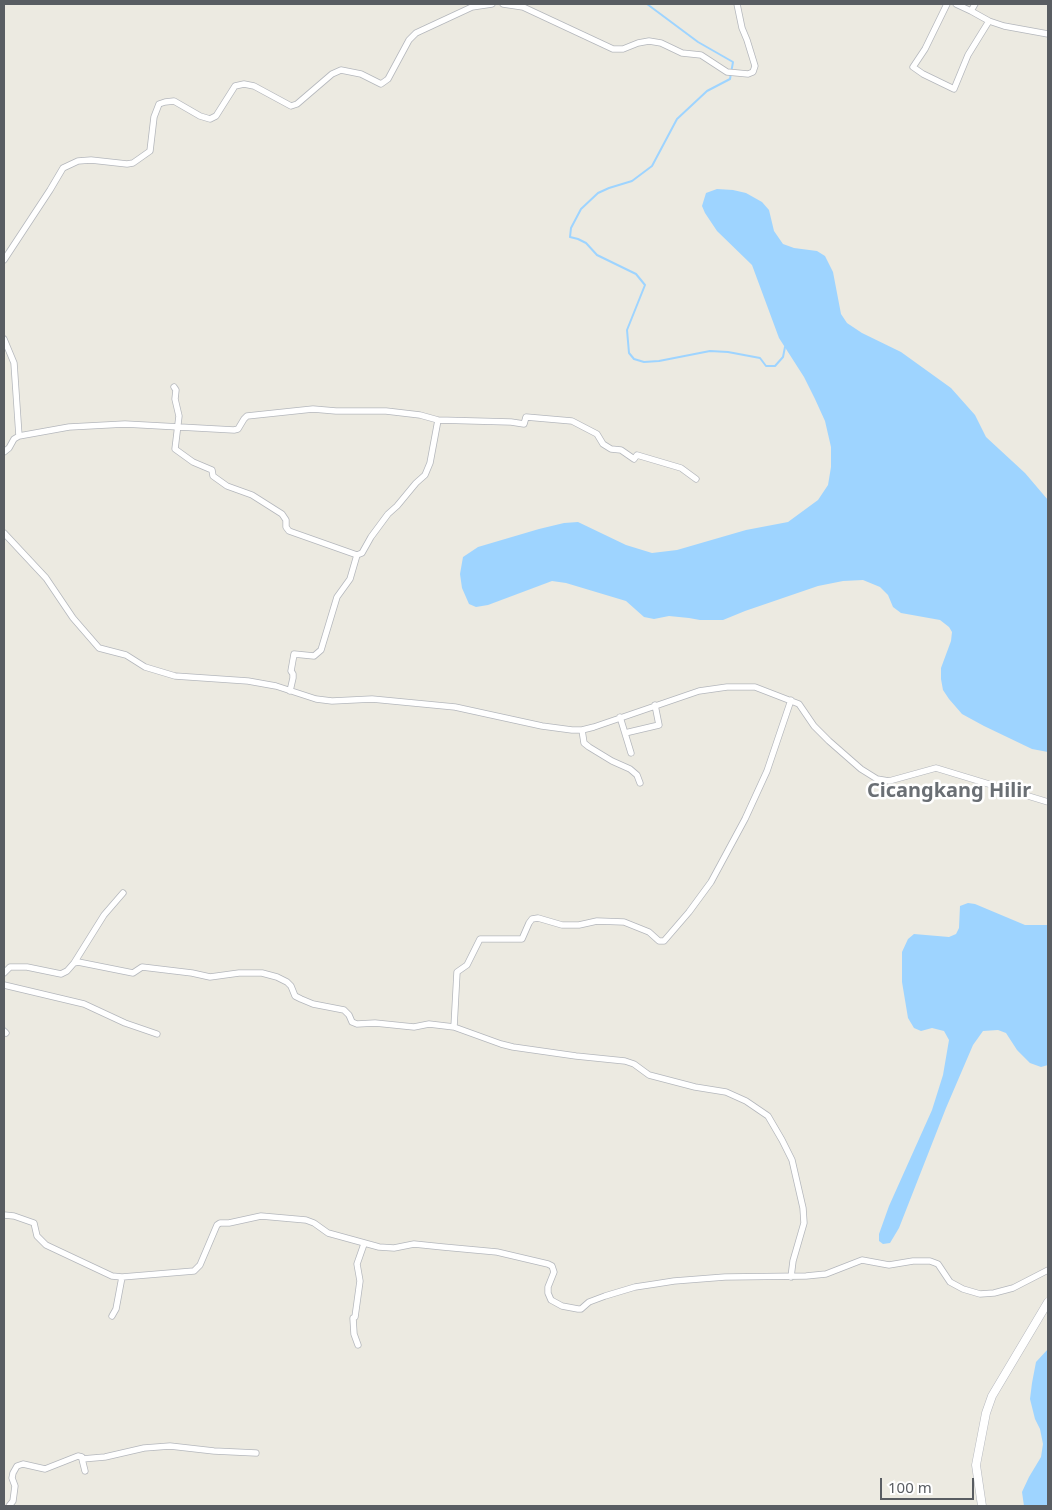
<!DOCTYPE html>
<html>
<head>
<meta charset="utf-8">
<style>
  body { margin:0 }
  #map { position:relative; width:1052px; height:1510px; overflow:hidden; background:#eceae1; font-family:"Noto Sans",sans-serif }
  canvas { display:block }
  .frame { position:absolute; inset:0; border:5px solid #595d62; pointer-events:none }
  .scale { position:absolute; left:880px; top:1478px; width:94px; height:22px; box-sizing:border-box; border:2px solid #595d62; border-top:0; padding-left:6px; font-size:15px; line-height:18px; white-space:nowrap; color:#595d62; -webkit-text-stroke:4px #fff; paint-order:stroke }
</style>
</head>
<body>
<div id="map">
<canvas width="1052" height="1510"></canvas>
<div class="frame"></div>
<div class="scale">100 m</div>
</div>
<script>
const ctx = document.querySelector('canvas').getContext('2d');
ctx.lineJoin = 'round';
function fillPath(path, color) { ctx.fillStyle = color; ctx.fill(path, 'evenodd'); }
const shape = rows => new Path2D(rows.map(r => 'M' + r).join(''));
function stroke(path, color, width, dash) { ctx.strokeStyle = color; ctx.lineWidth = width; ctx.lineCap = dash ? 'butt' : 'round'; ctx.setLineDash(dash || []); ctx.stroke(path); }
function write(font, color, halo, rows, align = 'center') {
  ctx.font = font + ' "Noto Sans",sans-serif'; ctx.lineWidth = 5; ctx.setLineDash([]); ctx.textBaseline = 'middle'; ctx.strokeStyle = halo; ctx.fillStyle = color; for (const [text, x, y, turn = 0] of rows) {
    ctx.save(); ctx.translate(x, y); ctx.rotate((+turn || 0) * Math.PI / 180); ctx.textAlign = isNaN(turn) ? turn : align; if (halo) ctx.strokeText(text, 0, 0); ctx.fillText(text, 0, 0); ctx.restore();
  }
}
const water = shape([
  [717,189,733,190,746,193,762,202,769,210,774,231,783,244,794,248,817,251,825,256,833,272,841,314,847,323,862,333,901,352,951,388,975,415,986,437,1025,473,1048,500,1048,752,1032,749,984,726,962,714,949,699,943,690,941,679,941,668,951,641,952,632,949,627,940,620,901,613,893,607,888,595,880,587,863,580,843,581,818,586,745,611,723,620,700,620,689,618,669,616,654,619,644,617,626,601,566,583,552,581,488,605,476,607,469,604,462,588,460,574,463,557,478,547,539,529,564,523,578,522,626,545,652,553,677,550,746,530,788,522,818,500,828,485,831,467,831,447,825,421,815,399,804,377,779,338,752,265,717,231,705,213,702,206,706,193],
  [968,903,975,904,1025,925,1048,925,1048,1065,1041,1067,1030,1063,1017,1050,1006,1033,998,1030,983,1031,973,1045,946,1108,899,1228,890,1243,883,1244,879,1241,879,1234,889,1206,932,1110,943,1075,949,1040,944,1031,932,1028,921,1031,914,1028,908,1018,902,982,902,952,908,939,914,934,949,937,956,934,959,928,960,906],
  [1048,1349,1048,1506,1024,1506,1022,1492,1029,1477,1041,1457,1043,1444,1040,1429,1035,1419,1030,1399,1032,1383,1036,1362]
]);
const stream = shape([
  [647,4,698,42,733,62,730,79,707,91,677,119,652,166,632,181,609,188,598,193,581,209,571,228,570,237,578,239,586,243,597,255,636,274,645,285,627,330,629,353,634,359,644,362,659,361,710,351,728,352,760,358,766,366,775,366,783,357,785,347]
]);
const minor = shape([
  [503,4,523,7,613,49,623,49,638,43,649,41,661,43,682,53,701,55,727,72,748,74,753,72,755,66,747,40,742,28,737,4],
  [947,4,925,49,913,67,923,74,954,89,968,55,989,21],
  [956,4,971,11],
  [975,4,971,11,989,21,1004,26,1048,34],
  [4,260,50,190,63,168,78,161,91,160,127,164,133,163,150,151,154,117,159,104,165,102,174,101,200,116,210,119,216,116,235,86,244,84,254,86,291,106,297,104,332,74,341,70,361,74,381,84,388,79,409,40,416,33,472,7,492,4],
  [4,339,14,363,19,436,14,439,9,448,4,452],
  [174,387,176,390,175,399,179,416,175,449,193,462,212,470,213,476,227,486,252,495,282,514,286,520,286,527,289,531,357,555,362,553,371,537,388,514,397,506,416,483,425,475,430,463,438,420],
  [19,436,69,427,125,424,234,430,238,429,244,419,247,416,313,409,336,411,386,411,420,415,438,420,511,422,524,424,526,417,572,421,597,434,603,444,611,449,621,450,634,459,637,455,681,468,696,479],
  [4,533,46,578,73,618,99,648,126,655,145,667,175,676,248,681,276,686,316,699,332,701,372,699,455,707,542,726,572,730,582,730,594,727,699,691,727,687,755,687,799,704,814,726,829,741,861,769,877,779,889,781,936,768,1048,802],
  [290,691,293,678,293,674,291,671,294,654,314,656,321,650,337,597,350,579,357,555],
  [620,717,631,753],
  [582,730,584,743,589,747,612,761,630,769,637,775,640,783],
  [625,733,659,725,655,705],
  [74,963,104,915,123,893],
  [4,973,10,967,27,967,61,974,67,971,74,963,78,962,133,973,142,967,192,973,210,977,239,973,262,973,277,977,287,982,291,986,295,996,301,999,313,1004,344,1010,349,1015,352,1022,357,1024,375,1023,414,1027,429,1024,454,1027,501,1044,513,1047,576,1056,625,1061,634,1064,649,1075,695,1087,726,1092,746,1101,768,1116,782,1140,792,1160,803,1208,804,1223,793,1261,791,1277],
  [4,985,84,1004,125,1023,157,1034],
  [454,1027,457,972,467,965,480,939,522,939,529,923,532,919,538,918,562,925,579,925,597,921,624,922,649,932,659,941,664,941,689,912,711,882,745,819,767,771,791,700],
  [4,1031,6,1033],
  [4,1215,14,1216,34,1223,37,1236,46,1245,112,1276,122,1277,194,1271,200,1265,217,1225,220,1223,229,1223,261,1216,306,1220,314,1223,328,1233,379,1247,394,1248,414,1244,443,1247,497,1252,548,1264,552,1266,554,1272,548,1287,548,1293,551,1300,562,1306,578,1309,581,1309,589,1302,605,1296,635,1287,655,1284,674,1281,725,1277,806,1276,826,1274,862,1260,889,1265,913,1261,930,1261,938,1264,950,1282,963,1289,980,1294,994,1293,1013,1288,1048,1270],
  [112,1316,116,1309,122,1277],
  [358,1345,354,1334,353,1318,355,1317,360,1281,357,1264,364,1244],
  [82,1459,85,1471],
  [9,1506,13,1501,15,1486,12,1478,13,1473,17,1466,23,1464,45,1469,78,1456,82,1457,82,1459,105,1457,144,1448,170,1446,214,1451,256,1453]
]);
const secondary = shape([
  [982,1506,976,1465,986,1413,992,1396,1048,1302]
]);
const quarterNames = [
  ["Cicangkang Hilir",949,791]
];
fillPath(water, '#9ed4ff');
stroke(stream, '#9ed4ff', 2);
stroke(minor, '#b4b7bc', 7);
stroke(secondary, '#b5b8be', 9);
stroke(minor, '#fff', 5.5);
stroke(secondary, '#fff', 8);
write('bold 20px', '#6a6f74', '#fff', quarterNames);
</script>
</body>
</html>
